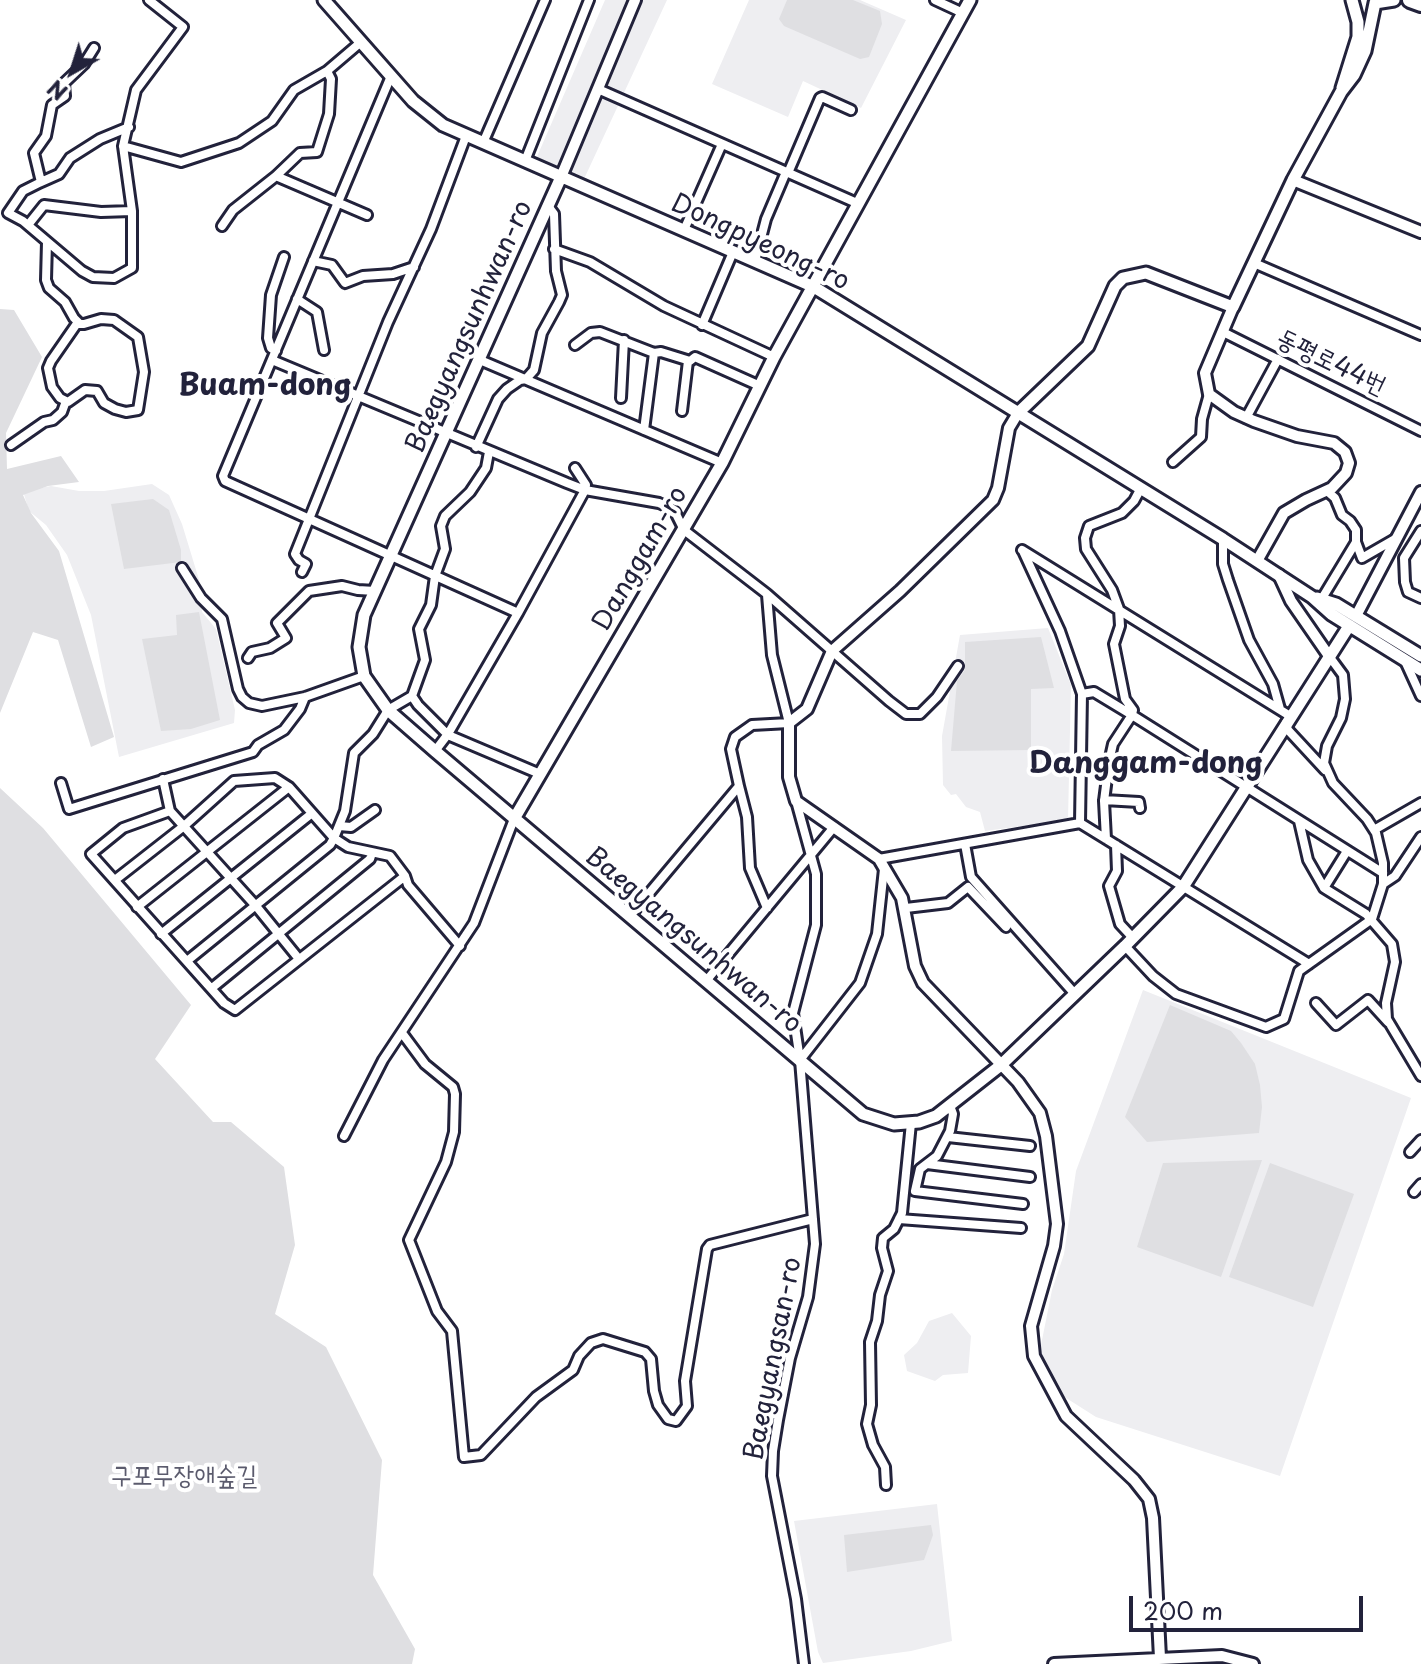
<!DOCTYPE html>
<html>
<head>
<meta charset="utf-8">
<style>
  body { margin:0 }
  #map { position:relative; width:1421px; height:1664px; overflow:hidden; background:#fff; font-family:"Playpen Sans",sans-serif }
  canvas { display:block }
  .north { position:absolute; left:32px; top:32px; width:80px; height:80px; -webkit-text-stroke:6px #fff; paint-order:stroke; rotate:219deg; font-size:22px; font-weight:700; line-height:32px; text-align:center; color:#22223b }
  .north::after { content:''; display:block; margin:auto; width:28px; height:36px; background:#22223b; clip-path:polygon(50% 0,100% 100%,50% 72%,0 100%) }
  .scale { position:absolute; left:1129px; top:1596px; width:234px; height:36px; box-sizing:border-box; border:4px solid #22223b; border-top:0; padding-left:10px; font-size:24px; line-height:28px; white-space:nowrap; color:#22223b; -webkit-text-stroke:6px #fff; paint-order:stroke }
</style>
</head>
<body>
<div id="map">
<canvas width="1421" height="1664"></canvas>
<div class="north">N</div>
<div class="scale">200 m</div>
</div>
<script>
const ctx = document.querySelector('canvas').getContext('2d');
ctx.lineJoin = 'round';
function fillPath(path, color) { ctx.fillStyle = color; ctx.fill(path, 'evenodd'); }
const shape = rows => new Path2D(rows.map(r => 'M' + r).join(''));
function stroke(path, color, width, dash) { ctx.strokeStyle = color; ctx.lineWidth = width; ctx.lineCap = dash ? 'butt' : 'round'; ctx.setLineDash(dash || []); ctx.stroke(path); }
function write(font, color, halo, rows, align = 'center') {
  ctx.font = font + ' "Playpen Sans","Poor Story",sans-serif'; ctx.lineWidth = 8; ctx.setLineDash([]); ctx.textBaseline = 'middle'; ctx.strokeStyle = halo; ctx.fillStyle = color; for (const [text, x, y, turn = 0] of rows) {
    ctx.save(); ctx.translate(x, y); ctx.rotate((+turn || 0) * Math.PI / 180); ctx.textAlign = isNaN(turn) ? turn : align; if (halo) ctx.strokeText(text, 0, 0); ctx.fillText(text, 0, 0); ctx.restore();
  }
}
const built = shape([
  [605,0,667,0,584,179,536,159],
  [749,0,860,0,906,20,861,108,803,81,788,117,712,84],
  [152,484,169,495,182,524,200,583,202,612,216,629,235,710,234,723,119,757,91,615,67,555,46,525,29,511,23,491,51,486,79,491,104,491],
  [1048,628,1071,685,1068,820,985,831,980,812,966,807,956,794,951,795,943,785,942,736,960,635],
  [1143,990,1411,1098,1280,1476,1096,1417,1063,1396,1040,1350,1052,1290,1064,1254,1076,1171],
  [952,1313,971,1336,968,1373,943,1375,935,1381,907,1371,904,1355,917,1343,929,1321],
  [937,1504,952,1641,911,1651,823,1663,818,1652,794,1521]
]);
const green = shape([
  [787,0,853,0,880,11,882,24,869,57,860,59,784,26,779,19],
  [0,309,14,310,42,357,6,433,7,469,61,456,79,482,48,486,23,495,31,513,59,551,114,737,91,747,58,640,33,632,0,713],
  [153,499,169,510,181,550,181,562,124,569,111,504],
  [199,612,220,720,191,729,161,731,142,639,177,635,176,615],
  [1041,637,1054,688,1031,689,1031,750,951,751,957,681,965,670,965,642],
  [0,788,43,828,191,1005,155,1059,213,1122,231,1122,284,1167,295,1245,275,1314,326,1347,382,1460,373,1575,415,1649,412,1664,0,1664],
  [1170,1005,1231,1031,1241,1043,1255,1064,1260,1085,1262,1107,1259,1133,1147,1142,1125,1117],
  [1262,1160,1221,1277,1137,1247,1163,1163],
  [1270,1163,1354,1194,1313,1307,1229,1277],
  [931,1525,933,1535,924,1560,847,1572,844,1535]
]);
const minor = shape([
  [935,0,963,13],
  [94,48,84,64,64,83,65,96,52,105,46,136,34,153,41,182,23,191,8,213,23,221,82,271,93,277,114,278,132,268,132,211,123,146,136,90,183,27,149,0],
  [391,76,223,476,225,481,518,613],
  [598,89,859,204],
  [483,143,545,0],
  [123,146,181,162,239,143,272,121,294,90,327,71,361,42],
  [525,161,589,0],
  [788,173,820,98,822,97,851,110],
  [276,176,367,215],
  [41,182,59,174,70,158,100,139,129,127],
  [28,225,44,205,101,212,132,211],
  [222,226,233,210,276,176,300,153,317,152,329,114,331,79,327,71],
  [684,230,722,144],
  [47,242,46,280,49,288,65,302,74,318,80,324,84,324,101,319,114,320,138,337,144,372,138,410,126,412,115,409,104,403,97,391,85,390,68,402,60,398,52,387,48,368,51,361,78,322],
  [554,249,590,262,664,306,774,357],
  [313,261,332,265,345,283,363,276,393,274,414,267],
  [755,261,766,219,786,172],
  [1254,263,1421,335],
  [297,299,317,312,324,350],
  [702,325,733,252],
  [1223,332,1421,431],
  [575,345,591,333,600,332,654,353,644,430],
  [276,351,271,348,268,338,271,295,284,257],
  [654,353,661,352,690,361,695,357,760,386],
  [272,360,567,483,585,490,659,503,670,508,675,512,684,530,767,594,889,701,906,714,920,714,937,697,958,666],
  [480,360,722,463],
  [621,398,624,340],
  [682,411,688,361],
  [1246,418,1278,359],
  [11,445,44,422,53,420,62,412,66,401],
  [476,447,498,399,507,389,520,380,526,379,534,370,542,333,559,302,562,295,556,271,554,214,548,206],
  [1173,462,1201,437,1202,419,1209,394],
  [1327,491,1335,498,1342,515,1350,521,1356,530,1356,542,1362,558,1395,539],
  [1421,531,1404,558,1405,582,1408,592,1421,598],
  [1223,539,1223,564,1228,580,1249,640,1273,684,1280,709],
  [1022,550,1290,716],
  [1023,551,1060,631,1082,694,1080,823],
  [182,568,201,598,222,619,238,689,242,697,249,703,262,706,305,697,364,676],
  [302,572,306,564,299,560,295,554,388,322,431,229,466,136],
  [1321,600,1356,542],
  [248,658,252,652,270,648,286,638,277,623,309,591,342,586,358,590,375,591],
  [1405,661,1421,696],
  [1082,694,1094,692,1132,715,1383,873],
  [412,696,418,705,448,735,540,774],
  [1286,723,1288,730,1325,770],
  [435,751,448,734,518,613,585,490,586,485,575,468],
  [163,779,170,811,123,828,91,854,224,1003,235,1010,405,876],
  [61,783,69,809,253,752,258,745,284,730,300,709,305,697],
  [739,786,747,817,750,868,767,908],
  [1104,800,1139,802,1140,808],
  [796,801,816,874,816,925,793,1013,800,1060,815,1244,808,1297,790,1358,778,1420,773,1451,772,1476,796,1599,804,1664],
  [170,811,256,906,299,959],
  [1299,821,1308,860,1324,888,1366,914,1392,944,1395,962,1386,1003,1387,1019,1421,1076],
  [339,826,351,827,375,810],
  [1374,830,1421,803],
  [1106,839,1104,801,1109,762,1113,744,1132,715,1133,710,1125,699,1114,644,1120,626,1119,609,1112,590,1086,549,1085,538,1089,526,1122,513,1134,501,1141,488],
  [965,844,971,877,1074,993],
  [1116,845,1117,871,1109,886,1120,924,1133,938],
  [879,859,1080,823,1309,964],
  [115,880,184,826,234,781,275,778,289,787,334,838,348,847,390,856,405,876,408,885,460,946],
  [1383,884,1395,876,1421,837],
  [1324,888,1347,851],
  [137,907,289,787],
  [906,908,948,903,968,887,1006,927],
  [630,916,739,786,731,749,735,737,752,725,789,723,772,655,767,595],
  [161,934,311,814],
  [1125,946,1153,976,1176,994,1266,1027,1284,1019,1299,971,1372,919,1383,884,1383,863,1376,833,1367,819,1333,783,1324,763,1327,746,1341,718,1345,699,1343,675,1329,656],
  [187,961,330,845,334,838,345,811,354,753,373,734,388,710,412,696,425,660,419,629,431,605,435,576,445,549,441,526,445,516,470,492,486,468,489,452],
  [706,981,834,827],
  [212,988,370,859,372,853],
  [1316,1003,1336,1025,1368,1000,1388,1022],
  [402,1033,425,1064,453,1087,455,1094,454,1132,446,1162,409,1240,437,1311,452,1331,464,1457,481,1455,536,1397,573,1370,579,1356,591,1343,603,1339,645,1352,651,1359,654,1391,658,1405,668,1419,676,1421,687,1406,685,1381,707,1249,710,1245,813,1219],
  [800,1060,860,983,877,934,884,869],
  [950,1106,953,1114,950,1131,937,1156,920,1169,915,1191,1023,1204],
  [344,1136,383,1060,474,923,514,819],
  [948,1137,1030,1146],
  [1410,1152,1421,1140],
  [927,1164,1030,1177],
  [1414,1192,1421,1184],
  [899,1219,1021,1228],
  [886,1485,885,1467,873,1445,867,1424,871,1405,870,1342,877,1321,880,1295,888,1271,882,1248,883,1238,894,1229,902,1213,911,1123]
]);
const tertiary = shape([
  [561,177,635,0],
  [1293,180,1421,232],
  [1233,307,1205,373,1209,394,1234,412,1254,421,1297,436,1334,443,1345,452,1349,463,1346,473,1332,488,1306,500,1284,513,1257,561],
  [1018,413,1009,428,998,488,993,500,900,591,832,651,807,709,789,723,789,777,796,801,879,859,902,898,915,966,923,983,1018,1082,1040,1113,1046,1136,1057,1224,1054,1246,1031,1326,1034,1356,1066,1416,1134,1480,1149,1499,1153,1518,1160,1658],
  [1279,575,1291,601,1329,656],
  [1356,616,1421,492],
  [1054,1664,1222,1656,1253,1664]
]);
const secondary = shape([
  [324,0,413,101,443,125,814,287,1223,539,1312,597,1331,614,1421,670],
  [1342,88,1358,37,1358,22,1352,0],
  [561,177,364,615,359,647,364,676,388,710,435,751,863,1114,894,1124,919,1122,936,1116,1001,1065,1125,946,1183,887,1349,626],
  [1018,413,1088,346,1115,286,1123,278,1146,273,1233,307,1293,180,1341,92,1354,75,1365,51,1375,3,1394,0],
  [1317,598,1336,604,1421,656],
  [514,819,722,463,774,357,970,0]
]);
const trunk = shape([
  [1410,0,1421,4]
]);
const streetNames = [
  ["Dongpyeong-ro",760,243,25],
  ["Baegyangsunhwan-ro",470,327,-66],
  ["동평로44번",1331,363,26],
  ["Danggam-ro",641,559,-60],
  ["Baegyangsunhwan-ro",693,941,40],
  ["Baegyangsan-ro",774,1359,-79]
];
const parkNames = [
  ["구포무장애숲길",184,1477]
];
const quarterNames = [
  ["Buam-dong",265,387],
  ["Danggam-dong",1146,765]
];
fillPath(built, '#eeeef1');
fillPath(green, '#dfdfe2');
stroke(minor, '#22223b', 14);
stroke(tertiary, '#22223b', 16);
stroke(secondary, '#22223b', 17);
stroke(trunk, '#22223b', 20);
stroke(minor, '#fff', 8);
stroke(tertiary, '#fff', 10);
stroke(secondary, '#fff', 11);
stroke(trunk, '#fff', 14);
write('26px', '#22223b', '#fff', streetNames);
write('26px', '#5b5b6d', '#fff', parkNames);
write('bold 30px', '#22223b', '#fff', quarterNames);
</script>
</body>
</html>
